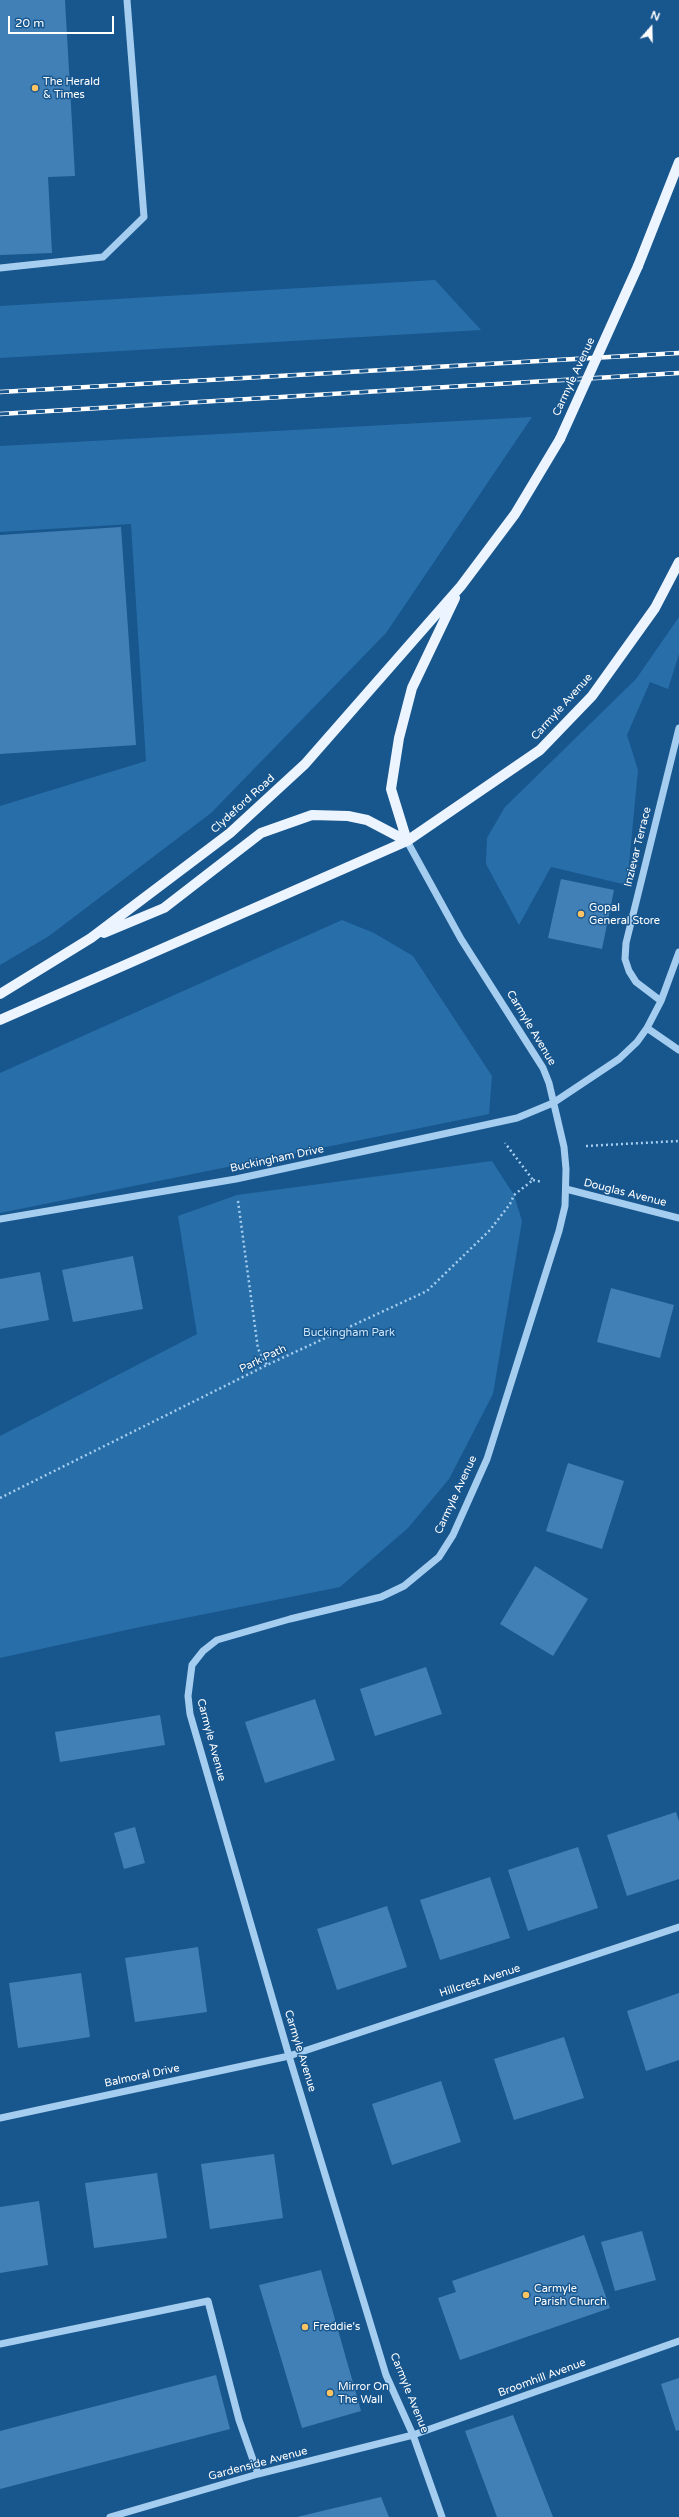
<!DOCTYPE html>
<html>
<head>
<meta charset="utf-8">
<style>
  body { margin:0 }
  #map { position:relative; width:679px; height:2517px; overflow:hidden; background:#18568e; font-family:"Varela Round",sans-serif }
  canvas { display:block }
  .north { position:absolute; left:631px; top:8px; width:40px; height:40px; -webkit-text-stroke:3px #18568e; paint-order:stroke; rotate:20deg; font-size:11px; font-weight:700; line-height:16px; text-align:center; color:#fff }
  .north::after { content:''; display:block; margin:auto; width:14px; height:18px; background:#fff; clip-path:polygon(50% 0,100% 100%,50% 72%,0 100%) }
  .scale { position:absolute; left:8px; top:16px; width:106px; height:18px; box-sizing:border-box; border:2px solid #fff; border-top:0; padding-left:5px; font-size:12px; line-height:14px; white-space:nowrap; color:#fff; -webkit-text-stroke:3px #18568e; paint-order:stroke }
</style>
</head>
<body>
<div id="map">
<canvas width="679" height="2517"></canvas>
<div class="north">N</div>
<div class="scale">20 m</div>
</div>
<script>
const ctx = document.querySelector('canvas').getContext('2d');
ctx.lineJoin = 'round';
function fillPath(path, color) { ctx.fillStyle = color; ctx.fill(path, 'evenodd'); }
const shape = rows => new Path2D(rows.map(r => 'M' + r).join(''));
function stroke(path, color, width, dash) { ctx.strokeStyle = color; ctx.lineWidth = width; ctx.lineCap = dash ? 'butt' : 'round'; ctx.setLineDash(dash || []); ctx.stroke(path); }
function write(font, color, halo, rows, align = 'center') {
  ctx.font = font + ' "Varela Round",sans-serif'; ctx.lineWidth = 3; ctx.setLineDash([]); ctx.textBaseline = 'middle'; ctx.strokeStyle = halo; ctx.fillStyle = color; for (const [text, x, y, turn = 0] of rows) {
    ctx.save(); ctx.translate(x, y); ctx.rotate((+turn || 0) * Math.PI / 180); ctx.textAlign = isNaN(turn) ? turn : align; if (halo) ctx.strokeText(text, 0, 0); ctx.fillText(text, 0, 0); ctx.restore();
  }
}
const green = shape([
  [435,280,481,330,0,358,0,306],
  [532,417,386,633,211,813,49,936,0,965,0,806,146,761,131,524,0,532,0,446],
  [679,617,679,654,668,689,650,682,627,735,638,770,627,885,551,867,519,925,486,864,487,838,505,807,636,679],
  [342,920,374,933,413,956,492,1076,489,1114,0,1213,0,1073],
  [492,1161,514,1195,522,1221,493,1394,449,1479,408,1528,340,1587,140,1627,0,1658,0,1436,197,1334,178,1216,237,1195]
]);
const building = shape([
  [0,0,65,0,75,176,48,177,52,253,0,255],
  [121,527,136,745,0,754,0,535],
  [561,879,614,890,602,949,548,938],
  [133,1256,143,1309,73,1322,62,1270],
  [40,1272,49,1320,0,1329,0,1279],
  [611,1288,674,1305,660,1358,597,1342],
  [568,1463,624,1481,602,1549,546,1531],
  [535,1566,588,1599,553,1656,500,1624],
  [426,1667,442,1714,375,1736,360,1689],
  [315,1699,335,1760,265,1783,245,1722],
  [160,1715,165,1745,60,1762,55,1732],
  [676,1812,679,1821,679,1879,627,1896,607,1835],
  [135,1827,145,1863,124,1869,114,1833],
  [578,1847,598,1908,528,1931,508,1870],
  [490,1877,510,1938,440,1960,420,1900],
  [387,1906,407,1967,337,1990,317,1929],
  [198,1947,207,2012,135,2022,125,1958],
  [81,1973,90,2037,18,2048,9,1983],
  [679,1993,679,2060,646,2071,627,2011],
  [564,2037,584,2098,514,2120,494,2059],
  [441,2081,461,2142,392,2165,372,2104],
  [274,2154,283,2218,210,2229,201,2164],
  [157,2173,167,2238,94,2248,85,2183],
  [39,2201,48,2265,0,2273,0,2207],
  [642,2231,656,2280,615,2291,601,2242],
  [584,2235,610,2308,460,2360,438,2298,456,2292,452,2281],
  [321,2270,361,2411,302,2428,259,2285],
  [216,2375,230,2429,0,2489,0,2431],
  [679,2378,679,2430,676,2431,661,2384],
  [513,2415,524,2443,553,2517,497,2517,465,2431],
  [381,2497,389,2517,297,2517,301,2516]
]);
const path = shape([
  [586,1146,679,1141],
  [533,1180,542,1182],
  [238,1201,258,1349,267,1365],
  [0,1498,267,1365,427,1291,490,1230,510,1204,514,1195,533,1180,505,1143]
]);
const minor = shape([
  [0,268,103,257,144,217,127,0],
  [407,841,461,939,543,1068,549,1083,564,1147,566,1169,565,1206,559,1231,487,1459,453,1535,439,1557,404,1586,381,1597,290,1619,217,1640,203,1651,192,1665,188,1696,190,1714,289,2056,386,2375,413,2435,442,2517],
  [661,1001,636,982,629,971,625,959,626,943,679,728],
  [647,1028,679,1050],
  [566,1189,679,1218],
  [0,1219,236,1179,517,1118,553,1103,619,1059,637,1042,647,1028,661,1001,679,952],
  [0,2118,289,2056,679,1927],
  [0,2344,208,2301,239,2420,258,2474],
  [110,2517,258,2474,413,2435,679,2341]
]);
const major = shape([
  [638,266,679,162],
  [407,841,391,789,399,738,412,688,455,598],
  [104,933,164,908,261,833,312,815,348,816,367,820,407,841],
  [0,994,91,938,230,833,305,764,461,586,515,514,560,439],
  [0,1020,407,841,540,750,592,696,655,608,679,562]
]);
const rail = shape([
  [0,392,679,353],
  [0,414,679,373]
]);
const majorBridge = shape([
  [560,439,638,266]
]);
const markers = [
  [35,88,4,"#ffc462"],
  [581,914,4,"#ffc462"],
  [526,2295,4,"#ffc462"],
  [305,2327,4,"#ffc462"],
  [330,2393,4,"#ffc462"]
];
const poiNames = [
  ["The Herald",43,82],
  ["& Times",43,95],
  ["Gopal",589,908],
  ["General Store",589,921],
  ["Carmyle",534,2289],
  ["Parish Church",534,2302],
  ["Freddie's",313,2327],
  ["Mirror On",338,2387],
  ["The Wall",338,2400]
];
const streetNames = [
  ["Carmyle Avenue",574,377,-65],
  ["Carmyle Avenue",562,707,-48],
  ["Clydeford Road",243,804,-42],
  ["Inzievar Terrace",638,847,-76],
  ["Carmyle Avenue",531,1028,59],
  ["Buckingham Drive",277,1159,-12],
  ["Douglas Avenue",625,1193,14],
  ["Park Path",263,1359,-26],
  ["Carmyle Avenue",456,1495,-65],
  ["Carmyle Avenue",211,1740,75],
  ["Hillcrest Avenue",480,1981,-18],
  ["Carmyle Avenue",300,2051,73],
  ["Balmoral Drive",142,2076,-12],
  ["Broomhill Avenue",542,2378,-20],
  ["Carmyle Avenue",409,2393,68],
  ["Gardenside Avenue",258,2464,-15]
];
const parkNames = [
  ["Buckingham Park",349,1333]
];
fillPath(green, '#286faa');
fillPath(building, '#4180b6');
stroke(path, '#a5cdef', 2.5, [2, 3]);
stroke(minor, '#a5cdef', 7);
stroke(major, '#ecf5ff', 10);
stroke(rail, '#fff', 4.5);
stroke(rail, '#18568e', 3, [9]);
stroke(majorBridge, '#ecf5ff', 10);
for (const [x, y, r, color] of markers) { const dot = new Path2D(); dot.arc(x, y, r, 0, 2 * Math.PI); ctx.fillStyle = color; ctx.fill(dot); stroke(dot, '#18568e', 1.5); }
write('11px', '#fff', '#18568e', poiNames, 'left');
write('11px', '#fff', '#18568e', streetNames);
write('11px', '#cbe5fa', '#18568e', parkNames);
</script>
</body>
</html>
